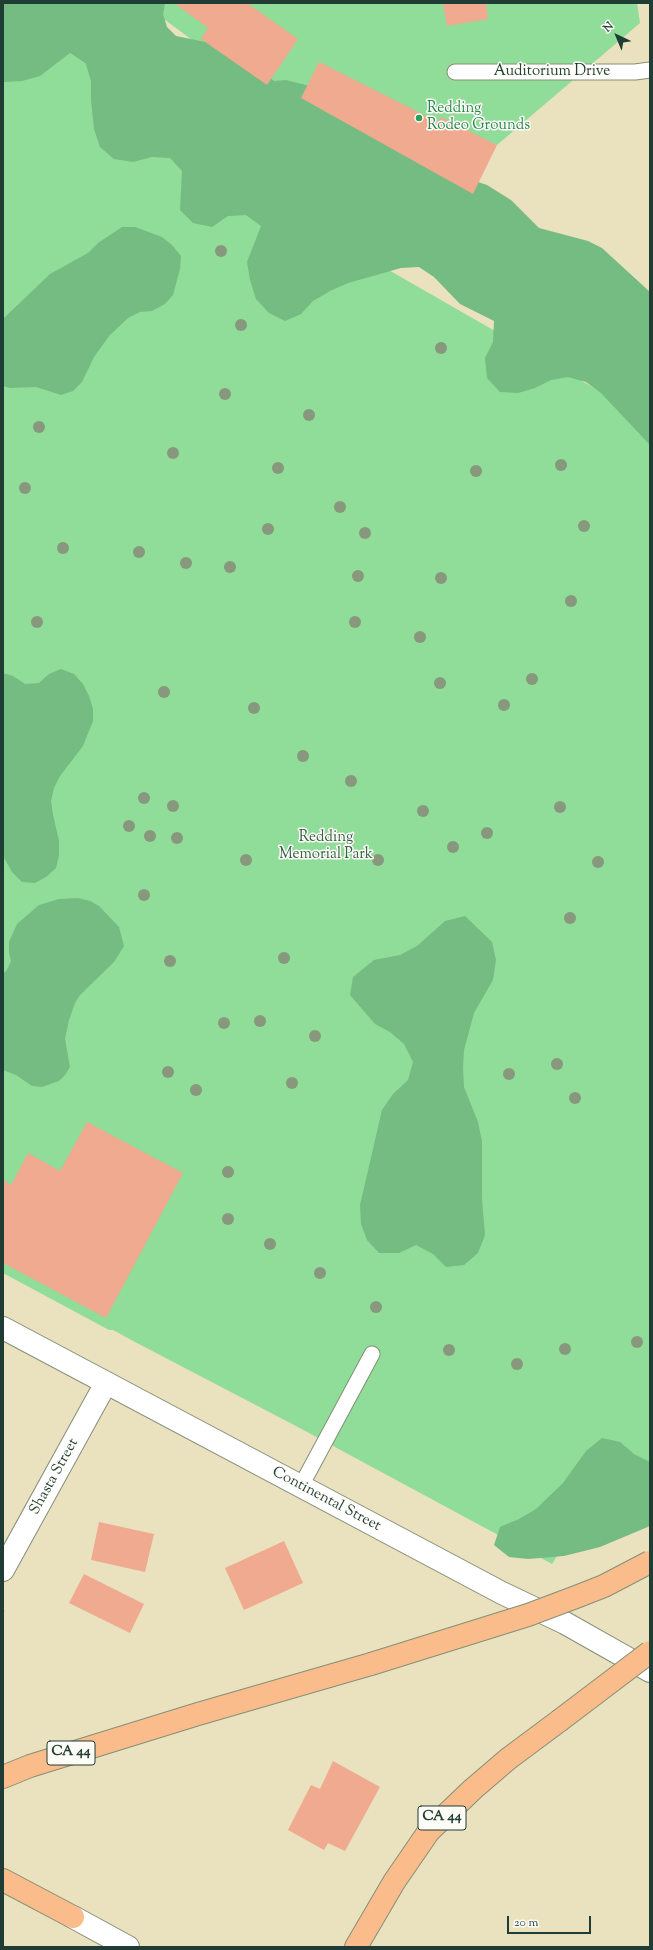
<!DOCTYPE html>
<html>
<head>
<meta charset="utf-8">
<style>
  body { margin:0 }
  #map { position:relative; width:653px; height:1950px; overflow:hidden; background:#eae1be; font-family:"Sorts Mill Goudy",serif }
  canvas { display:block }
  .frame { position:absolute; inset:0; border:4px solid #1f3d34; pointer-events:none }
  .north { position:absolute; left:597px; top:16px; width:40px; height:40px; -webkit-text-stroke:3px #fdfcf7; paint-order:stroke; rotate:316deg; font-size:11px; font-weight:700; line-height:16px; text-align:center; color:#1f3d34 }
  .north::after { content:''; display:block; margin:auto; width:14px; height:18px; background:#1f3d34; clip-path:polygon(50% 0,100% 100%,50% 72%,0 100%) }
  .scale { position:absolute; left:507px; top:1916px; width:84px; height:18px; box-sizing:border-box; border:2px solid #1f3d34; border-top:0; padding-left:5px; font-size:12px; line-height:14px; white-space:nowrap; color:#1f3d34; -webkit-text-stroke:3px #fdfcf7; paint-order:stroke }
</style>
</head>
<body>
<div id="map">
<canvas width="653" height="1950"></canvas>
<div class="frame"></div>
<div class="north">N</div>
<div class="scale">20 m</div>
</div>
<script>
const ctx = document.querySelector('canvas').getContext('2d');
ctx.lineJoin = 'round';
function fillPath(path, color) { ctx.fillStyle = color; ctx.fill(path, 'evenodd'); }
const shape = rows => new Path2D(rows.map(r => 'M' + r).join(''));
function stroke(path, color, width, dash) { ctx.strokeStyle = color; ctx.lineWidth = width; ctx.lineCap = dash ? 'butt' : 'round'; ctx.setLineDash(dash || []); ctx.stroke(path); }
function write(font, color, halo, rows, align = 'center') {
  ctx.font = font + ' "Sorts Mill Goudy",serif'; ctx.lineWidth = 3; ctx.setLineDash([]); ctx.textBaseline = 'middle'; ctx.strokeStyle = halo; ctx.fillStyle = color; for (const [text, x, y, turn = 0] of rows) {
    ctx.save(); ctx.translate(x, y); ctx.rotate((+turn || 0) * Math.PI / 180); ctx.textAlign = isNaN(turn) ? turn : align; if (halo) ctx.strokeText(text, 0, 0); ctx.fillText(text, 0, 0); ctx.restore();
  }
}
const green = shape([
  [146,3,637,3,640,23,497,145,261,91,149,8],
  [3,7,366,257,650,420,650,1486,612,1466,552,1564,296,1426,135,1342,113,1330,109,1330,3,1273]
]);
const forest = shape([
  [3,3,165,3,163,14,167,27,176,36,230,47,274,81,286,80,352,97,436,168,487,185,511,200,539,228,588,241,602,248,650,292,650,445,601,393,586,382,568,377,551,380,535,388,518,393,500,392,487,378,485,358,493,342,494,321,460,304,434,277,419,267,401,268,348,283,330,291,313,301,301,314,285,321,269,313,256,299,250,280,247,262,261,226,246,215,228,216,212,227,193,223,180,210,182,171,170,158,152,157,133,162,114,159,100,147,94,129,91,100,91,81,86,64,70,53,40,76,22,81,3,82],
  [122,227,135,227,162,237,172,245,181,256,180,269,173,295,165,304,152,311,140,312,128,318,109,336,94,357,82,382,73,391,61,395,36,387,10,388,3,386,3,319,50,274,88,253,98,243],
  [61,669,74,674,83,684,89,696,93,709,93,721,83,746,60,776,54,788,51,801,53,815,59,841,59,855,56,868,46,877,35,883,22,882,12,872,3,856,3,673,13,676,25,684,39,683,49,674],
  [78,898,90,901,99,906,119,927,124,946,114,962,80,995,75,1003,69,1020,65,1039,70,1067,65,1075,59,1081,42,1087,32,1086,16,1075,3,1070,3,974,7,970,11,961,9,952,9,942,17,924,39,905,59,899],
  [465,916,492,942,496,960,493,980,474,1013,464,1050,463,1067,464,1087,478,1122,482,1141,482,1199,485,1235,478,1253,464,1265,446,1267,433,1254,416,1245,399,1253,379,1253,367,1240,361,1224,360,1205,382,1110,393,1094,408,1080,413,1062,404,1044,390,1032,375,1024,350,995,353,977,374,960,400,955,417,946,445,921],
  [602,1438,620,1442,634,1454,650,1462,650,1526,600,1547,564,1556,528,1559,509,1557,494,1545,500,1527,519,1519,536,1509,563,1483,586,1451]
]);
const building = shape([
  [174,3,247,3,298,39,267,85,201,39,208,28],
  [443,3,486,3,488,19,447,26],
  [319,62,438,122,441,117,497,145,473,194,301,98],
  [87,1122,183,1173,106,1318,3,1263,3,1180,11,1185,28,1153,60,1171],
  [99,1522,154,1534,145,1572,91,1560],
  [284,1541,303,1583,244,1610,225,1568],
  [84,1574,144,1604,130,1633,69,1603],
  [333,1761,380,1787,345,1851,328,1843,324,1850,288,1830,311,1785,320,1789]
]);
const path = shape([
  [3,1611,5,1609]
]);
const service = shape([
  [455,72,635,72,650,70],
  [301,1486,372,1354]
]);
const minor = shape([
  [3,1328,502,1593,565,1623,650,1671],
  [3,1570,106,1383]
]);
const tertiary = shape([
  [73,1917,128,1947]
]);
const trunk = shape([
  [3,1880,73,1917]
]);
const motorway = shape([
  [3,1777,30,1766,198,1714,371,1664],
  [356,1947,394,1882,429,1831,473,1789,508,1759,559,1721]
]);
const motorwayBridge = shape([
  [371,1664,528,1615,576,1597,604,1586,650,1562],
  [559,1721,650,1652]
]);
const trees = [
  [221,251],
  [241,325],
  [441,348],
  [225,394],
  [309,415],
  [39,427],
  [173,453],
  [561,465],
  [278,468],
  [476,471],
  [25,488],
  [340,507],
  [584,526],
  [268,529],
  [365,533],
  [63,548],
  [139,552],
  [186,563],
  [230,567],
  [358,576],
  [441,578],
  [571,601],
  [37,622],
  [355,622],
  [420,637],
  [532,679],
  [440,683],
  [164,692],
  [504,705],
  [254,708],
  [303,756],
  [351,781],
  [144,798],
  [173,806],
  [560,807],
  [423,811],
  [129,826],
  [487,833],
  [150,836],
  [177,838],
  [453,847],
  [246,860],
  [378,860],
  [598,862],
  [144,895],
  [570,918],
  [284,958],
  [170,961],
  [260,1021],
  [224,1023],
  [315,1036],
  [557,1064],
  [168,1072],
  [509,1074],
  [292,1083],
  [196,1090],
  [575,1098],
  [228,1172],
  [228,1219],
  [270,1244],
  [320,1273],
  [376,1307],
  [637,1342],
  [565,1349],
  [449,1350],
  [517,1364]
];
const markers = [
  [419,118,4,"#2e9e5b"]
];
const shields = [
  [71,1753,48],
  [442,1818,48]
];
const shieldNames = [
  ["CA 44",71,1753],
  ["CA 44",442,1818]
];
const streetNames = [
  ["Auditorium Drive",552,72],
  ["Shasta Street",55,1477,-61],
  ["Continental Street",326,1500,28]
];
const leisureNames = [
  ["Redding",427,109],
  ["Rodeo Grounds",427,126]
];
const parkNames = [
  ["Redding",326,838],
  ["Memorial Park",326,855]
];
fillPath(green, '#90dc99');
fillPath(forest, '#74bc81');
fillPath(building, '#efaa90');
stroke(service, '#848f79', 17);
stroke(minor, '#848f79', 24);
stroke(tertiary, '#848f79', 24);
stroke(trunk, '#848f79', 24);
stroke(motorway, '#848f79', 24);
stroke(path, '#848f79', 2.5, [1, 3]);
stroke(service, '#fff', 15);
stroke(minor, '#fff', 22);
stroke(tertiary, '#fff', 22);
stroke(trunk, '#fabc8b', 22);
stroke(motorway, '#fabc8b', 22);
stroke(motorwayBridge, '#848f79', 24, []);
stroke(motorwayBridge, '#fabc8b', 22);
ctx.fillStyle = '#87987d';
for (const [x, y] of trees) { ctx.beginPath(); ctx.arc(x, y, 6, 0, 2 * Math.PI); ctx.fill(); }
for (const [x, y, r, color] of markers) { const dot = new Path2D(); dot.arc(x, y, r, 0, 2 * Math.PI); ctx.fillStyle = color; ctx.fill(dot); stroke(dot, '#fdfcf7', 1.5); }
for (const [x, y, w] of shields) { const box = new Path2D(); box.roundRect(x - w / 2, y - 12, w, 24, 3); ctx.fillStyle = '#fdfcf7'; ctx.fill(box); stroke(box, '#1f3d34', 1); }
write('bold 14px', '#1f3d34', null, shieldNames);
write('15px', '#1f3d34', '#fdfcf7', streetNames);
write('15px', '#27864d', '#fdfcf7', leisureNames, 'left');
write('15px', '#365d48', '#fdfcf7', parkNames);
</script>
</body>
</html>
